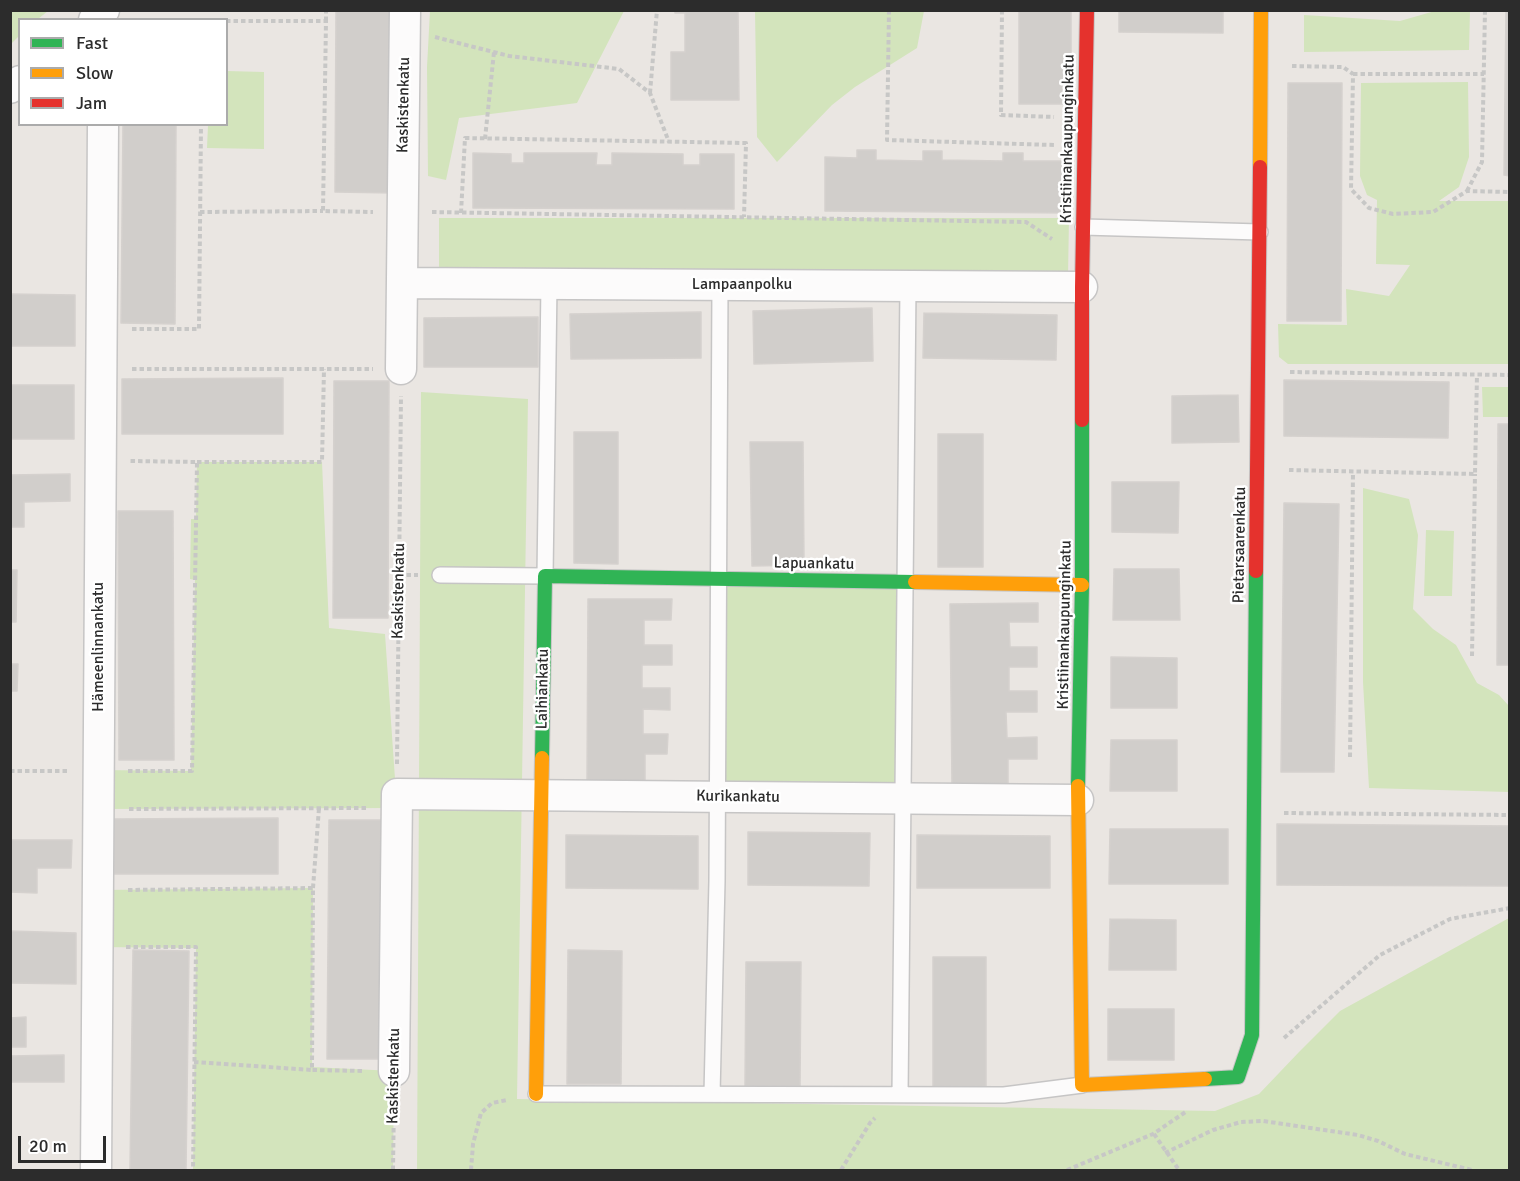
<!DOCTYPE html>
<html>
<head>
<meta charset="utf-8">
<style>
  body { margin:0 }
  #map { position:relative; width:1520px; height:1181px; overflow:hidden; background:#eae6e2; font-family:Signika,sans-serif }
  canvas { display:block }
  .frame { position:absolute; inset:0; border:12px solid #2c2c2c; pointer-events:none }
  .legend { position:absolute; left:18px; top:18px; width:210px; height:108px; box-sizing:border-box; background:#fff; border:2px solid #ababab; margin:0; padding:8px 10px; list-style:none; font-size:18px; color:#2c2c2c }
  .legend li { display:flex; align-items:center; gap:12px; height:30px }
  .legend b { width:30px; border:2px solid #ababab }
  .scale { position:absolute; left:18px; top:1136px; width:88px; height:27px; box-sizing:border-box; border:3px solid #2c2c2c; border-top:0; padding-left:8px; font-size:18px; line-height:21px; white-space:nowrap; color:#2c2c2c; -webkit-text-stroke:4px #fff; paint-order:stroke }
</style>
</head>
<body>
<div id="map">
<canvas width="1520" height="1181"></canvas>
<div class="frame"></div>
<ul class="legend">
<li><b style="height:8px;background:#30b455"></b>Fast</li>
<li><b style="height:8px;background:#ff9f0a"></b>Slow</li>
<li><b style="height:8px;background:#e5322d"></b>Jam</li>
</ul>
<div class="scale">20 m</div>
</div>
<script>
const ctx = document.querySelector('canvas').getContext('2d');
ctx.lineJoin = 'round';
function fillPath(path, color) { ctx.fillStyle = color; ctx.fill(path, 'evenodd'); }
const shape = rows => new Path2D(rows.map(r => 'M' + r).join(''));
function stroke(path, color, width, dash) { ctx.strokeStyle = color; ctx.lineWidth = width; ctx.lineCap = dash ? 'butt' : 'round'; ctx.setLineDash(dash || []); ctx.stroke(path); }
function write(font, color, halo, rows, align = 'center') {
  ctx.font = font + ' Signika,sans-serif'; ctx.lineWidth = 5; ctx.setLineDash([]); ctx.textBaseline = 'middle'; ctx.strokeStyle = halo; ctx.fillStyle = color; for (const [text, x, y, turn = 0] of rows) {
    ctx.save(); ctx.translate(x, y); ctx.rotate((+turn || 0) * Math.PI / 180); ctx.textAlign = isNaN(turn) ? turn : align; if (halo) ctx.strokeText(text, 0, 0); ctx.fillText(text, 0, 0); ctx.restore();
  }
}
const green = shape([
  [11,10,48,10,48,11,38,19,20,20,19,36,11,44],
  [430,11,430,10,624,11,577,103,459,118,446,180,428,176,427,67],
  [755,11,755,10,924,11,917,48,855,87,832,105,777,162,757,137],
  [1435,11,1470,11,1469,50,1304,52,1304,15,1400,21],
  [227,71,264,72,264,149,207,148,208,125,226,124],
  [1468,82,1469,157,1459,187,1439,201,1509,201,1509,364,1288,364,1279,357,1278,324,1347,325,1346,289,1389,296,1410,265,1376,264,1377,200,1367,195,1360,176,1361,83],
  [439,218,1069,218,1068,276,439,276],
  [1482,387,1509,387,1509,417,1483,417],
  [421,392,528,399,517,1099,1215,1111,1259,1094,1299,1052,1340,1011,1509,918,1509,1170,417,1170],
  [197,462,322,462,329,628,385,634,397,808,98,809,98,770,191,771,195,580,190,579,191,519,196,519],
  [1363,488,1409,499,1418,535,1413,609,1433,629,1456,645,1477,683,1499,695,1509,706,1509,792,1369,788,1363,682],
  [1426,530,1454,531,1452,596,1424,596],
  [718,579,905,582,903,799,717,797],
  [313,888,312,1067,394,1071,393,1170,193,1170,196,948,97,947,97,890]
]);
const building = shape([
  [336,10,395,10,394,193,335,192,336,10],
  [675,10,738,10,739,100,671,100,671,52,685,52,685,13,675,13,675,10],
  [1019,10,1071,10,1071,104,1019,104,1019,10],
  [1119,10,1223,10,1223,33,1119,32,1119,10],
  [1506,10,1510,10,1510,176,1504,175,1506,10],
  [1288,83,1342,83,1341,321,1287,321,1288,83],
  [123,124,176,124,175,324,121,323,123,124],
  [857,150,876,150,876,160,923,161,923,151,942,151,942,160,1003,161,1003,153,1023,153,1023,161,1072,161,1071,213,825,211,825,157,857,158,857,150],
  [473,153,511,154,511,163,524,163,524,153,597,153,596,165,612,165,612,153,683,154,683,165,700,165,700,154,734,154,734,209,473,208,473,153],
  [10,294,75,295,75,346,10,346,10,294],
  [872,308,873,361,754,364,753,311,872,308],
  [701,312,701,358,571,359,570,314,701,312],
  [924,313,1057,315,1056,360,923,358,924,313],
  [538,317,538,367,424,367,424,318,538,317],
  [283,378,283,434,122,434,122,379,283,378],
  [1284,380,1449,382,1448,438,1284,436,1284,380],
  [334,381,389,381,388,618,333,618,334,381],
  [10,385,74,385,74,439,10,439,10,385],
  [1238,395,1239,442,1172,443,1172,396,1238,395],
  [1498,424,1510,424,1510,665,1497,665,1498,424],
  [574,432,618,432,618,564,574,563,574,432],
  [938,434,983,434,983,567,938,567,938,434],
  [750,442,803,442,804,565,752,566,750,442],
  [70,474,70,501,24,502,24,527,10,527,10,475,70,474],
  [1112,482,1179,482,1178,533,1112,532,1112,482],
  [1284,503,1339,504,1334,772,1281,772,1284,503],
  [118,511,173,511,174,760,119,760,118,511],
  [1114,569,1179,569,1180,620,1113,620,1114,569],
  [10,570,17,570,16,622,10,622,10,570],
  [588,599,672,599,671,620,644,620,644,645,672,645,672,665,642,665,642,688,670,688,670,710,643,709,643,734,668,734,667,754,645,754,645,784,587,784,588,599],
  [1038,603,1038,622,1009,622,1010,647,1037,647,1037,667,1009,667,1009,691,1037,691,1037,712,1006,712,1007,738,1037,737,1037,759,1008,759,1008,784,952,785,950,604,1038,603],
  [1111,657,1177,658,1177,708,1111,708,1111,657],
  [10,664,18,664,17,691,10,691,10,664],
  [1111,740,1177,740,1177,791,1110,791,1111,740],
  [278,818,278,874,114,874,114,819,278,818],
  [329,820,383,820,381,1059,327,1059,329,820],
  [1277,824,1510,826,1510,886,1277,885,1277,824],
  [1110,829,1228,829,1228,884,1109,884,1110,829],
  [748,832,870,833,869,886,748,885,748,832],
  [566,835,698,836,698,889,566,888,566,835],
  [917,835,1050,836,1050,888,917,888,917,835],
  [10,840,72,840,71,868,37,868,37,893,10,892,10,840],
  [1110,919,1176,920,1176,970,1109,970,1110,919],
  [10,931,76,933,76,984,10,983,10,931],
  [133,950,189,951,186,1170,130,1170,133,950],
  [568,950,622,951,621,1084,567,1084,568,950],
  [933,957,986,957,986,1088,933,1088,933,957],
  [746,962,801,962,800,1086,745,1086,746,962],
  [1108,1009,1174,1009,1174,1060,1108,1060,1108,1009],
  [26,1017,26,1047,10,1047,10,1018,26,1017],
  [64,1055,64,1082,10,1082,10,1056,64,1055]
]);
const path = shape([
  [889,10,887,140,1054,145],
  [1002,10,1001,115,1054,117],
  [226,21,326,21,323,211,373,212],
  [326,21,326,10],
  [435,37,509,56,619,69,650,93,669,142],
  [1292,66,1343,67,1353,74,1351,189,1369,208,1393,214,1433,212,1467,191,1510,192],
  [1353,74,1484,74],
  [650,93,657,10],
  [485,139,494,52],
  [1467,191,1482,162,1485,10],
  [200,212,323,211],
  [432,212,1026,222,1052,239],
  [461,213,465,138,746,143,744,217],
  [132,329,199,329,201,124],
  [132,369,373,369],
  [1290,372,1510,375],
  [197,462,322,462,324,369],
  [1289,470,1475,474,1477,375],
  [399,575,418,575],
  [1472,656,1475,474],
  [1350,757,1353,472],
  [397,764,401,396],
  [10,771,70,771],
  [128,771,192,771,197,462,130,461],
  [129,809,367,808],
  [1284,813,1510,815],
  [313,888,319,808],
  [128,890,313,888,312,1070,364,1071],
  [126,947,196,947,193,1170],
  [1284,1038,1380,955,1450,919,1510,908],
  [194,1062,312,1070],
  [1154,1134,1179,1170],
  [1165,1153,1213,1130,1241,1122,1263,1121,1358,1135,1378,1141,1405,1154,1472,1170],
  [393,1170,394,1100],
  [471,1170,473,1144,481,1113,492,1103,507,1100],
  [841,1170,870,1123,875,1118],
  [1067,1170,1153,1134,1187,1111]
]);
const lane = shape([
  [1083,227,1260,232],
  [440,575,545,576,549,284],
  [536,1094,1004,1095,1082,1085],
  [712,1094,717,881,720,285],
  [900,1095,908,286]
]);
const street = shape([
  [94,20,104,10],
  [10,88,20,81],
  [402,283,1082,287],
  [401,369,405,10],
  [394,1071,397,794,1078,800],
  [96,1170,103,124]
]);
const fast = shape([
  [542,758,545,576,915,582],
  [1078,786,1082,585,1082,420],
  [1205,1079,1238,1077,1252,1035,1256,571]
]);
const slow = shape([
  [1260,167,1261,10],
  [915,582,1082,585],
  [1078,786,1082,1085,1205,1079],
  [536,1094,542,758]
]);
const jam = shape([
  [1082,420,1082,287,1087,10],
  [1256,571,1260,167]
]);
const streetNames = [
  ["Kaskistenkatu",404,105,-89],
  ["Kristiinankaupunginkatu",1068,139,-89],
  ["Lampaanpolku",742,285],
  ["Pietarsaarenkatu",1240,545,-89],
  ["Lapuankatu",814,564,1],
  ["Kaskistenkatu",399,591,-89],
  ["Kristiinankaupunginkatu",1065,625,-89],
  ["Hämeenlinnankatu",99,647,-90],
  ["Laihiankatu",543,689,-89],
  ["Kurikankatu",738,797,1],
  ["Kaskistenkatu",394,1076,-89]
];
fillPath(green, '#d3e4bc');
fillPath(building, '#d1cecb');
stroke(building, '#d5d1ce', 1.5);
stroke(lane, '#c6c5c5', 18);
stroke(street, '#c6c5c5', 33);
stroke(fast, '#c6c5c5', 16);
stroke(slow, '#c6c5c5', 16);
stroke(jam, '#c6c5c5', 16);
stroke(path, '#c7c7c6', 4, [4.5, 3]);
stroke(lane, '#fcfbfb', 15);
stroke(street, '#fcfbfb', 30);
stroke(fast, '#30b455', 14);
stroke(slow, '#ff9f0a', 14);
stroke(jam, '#e5322d', 14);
write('16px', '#2c2c2c', '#fff', streetNames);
</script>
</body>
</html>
